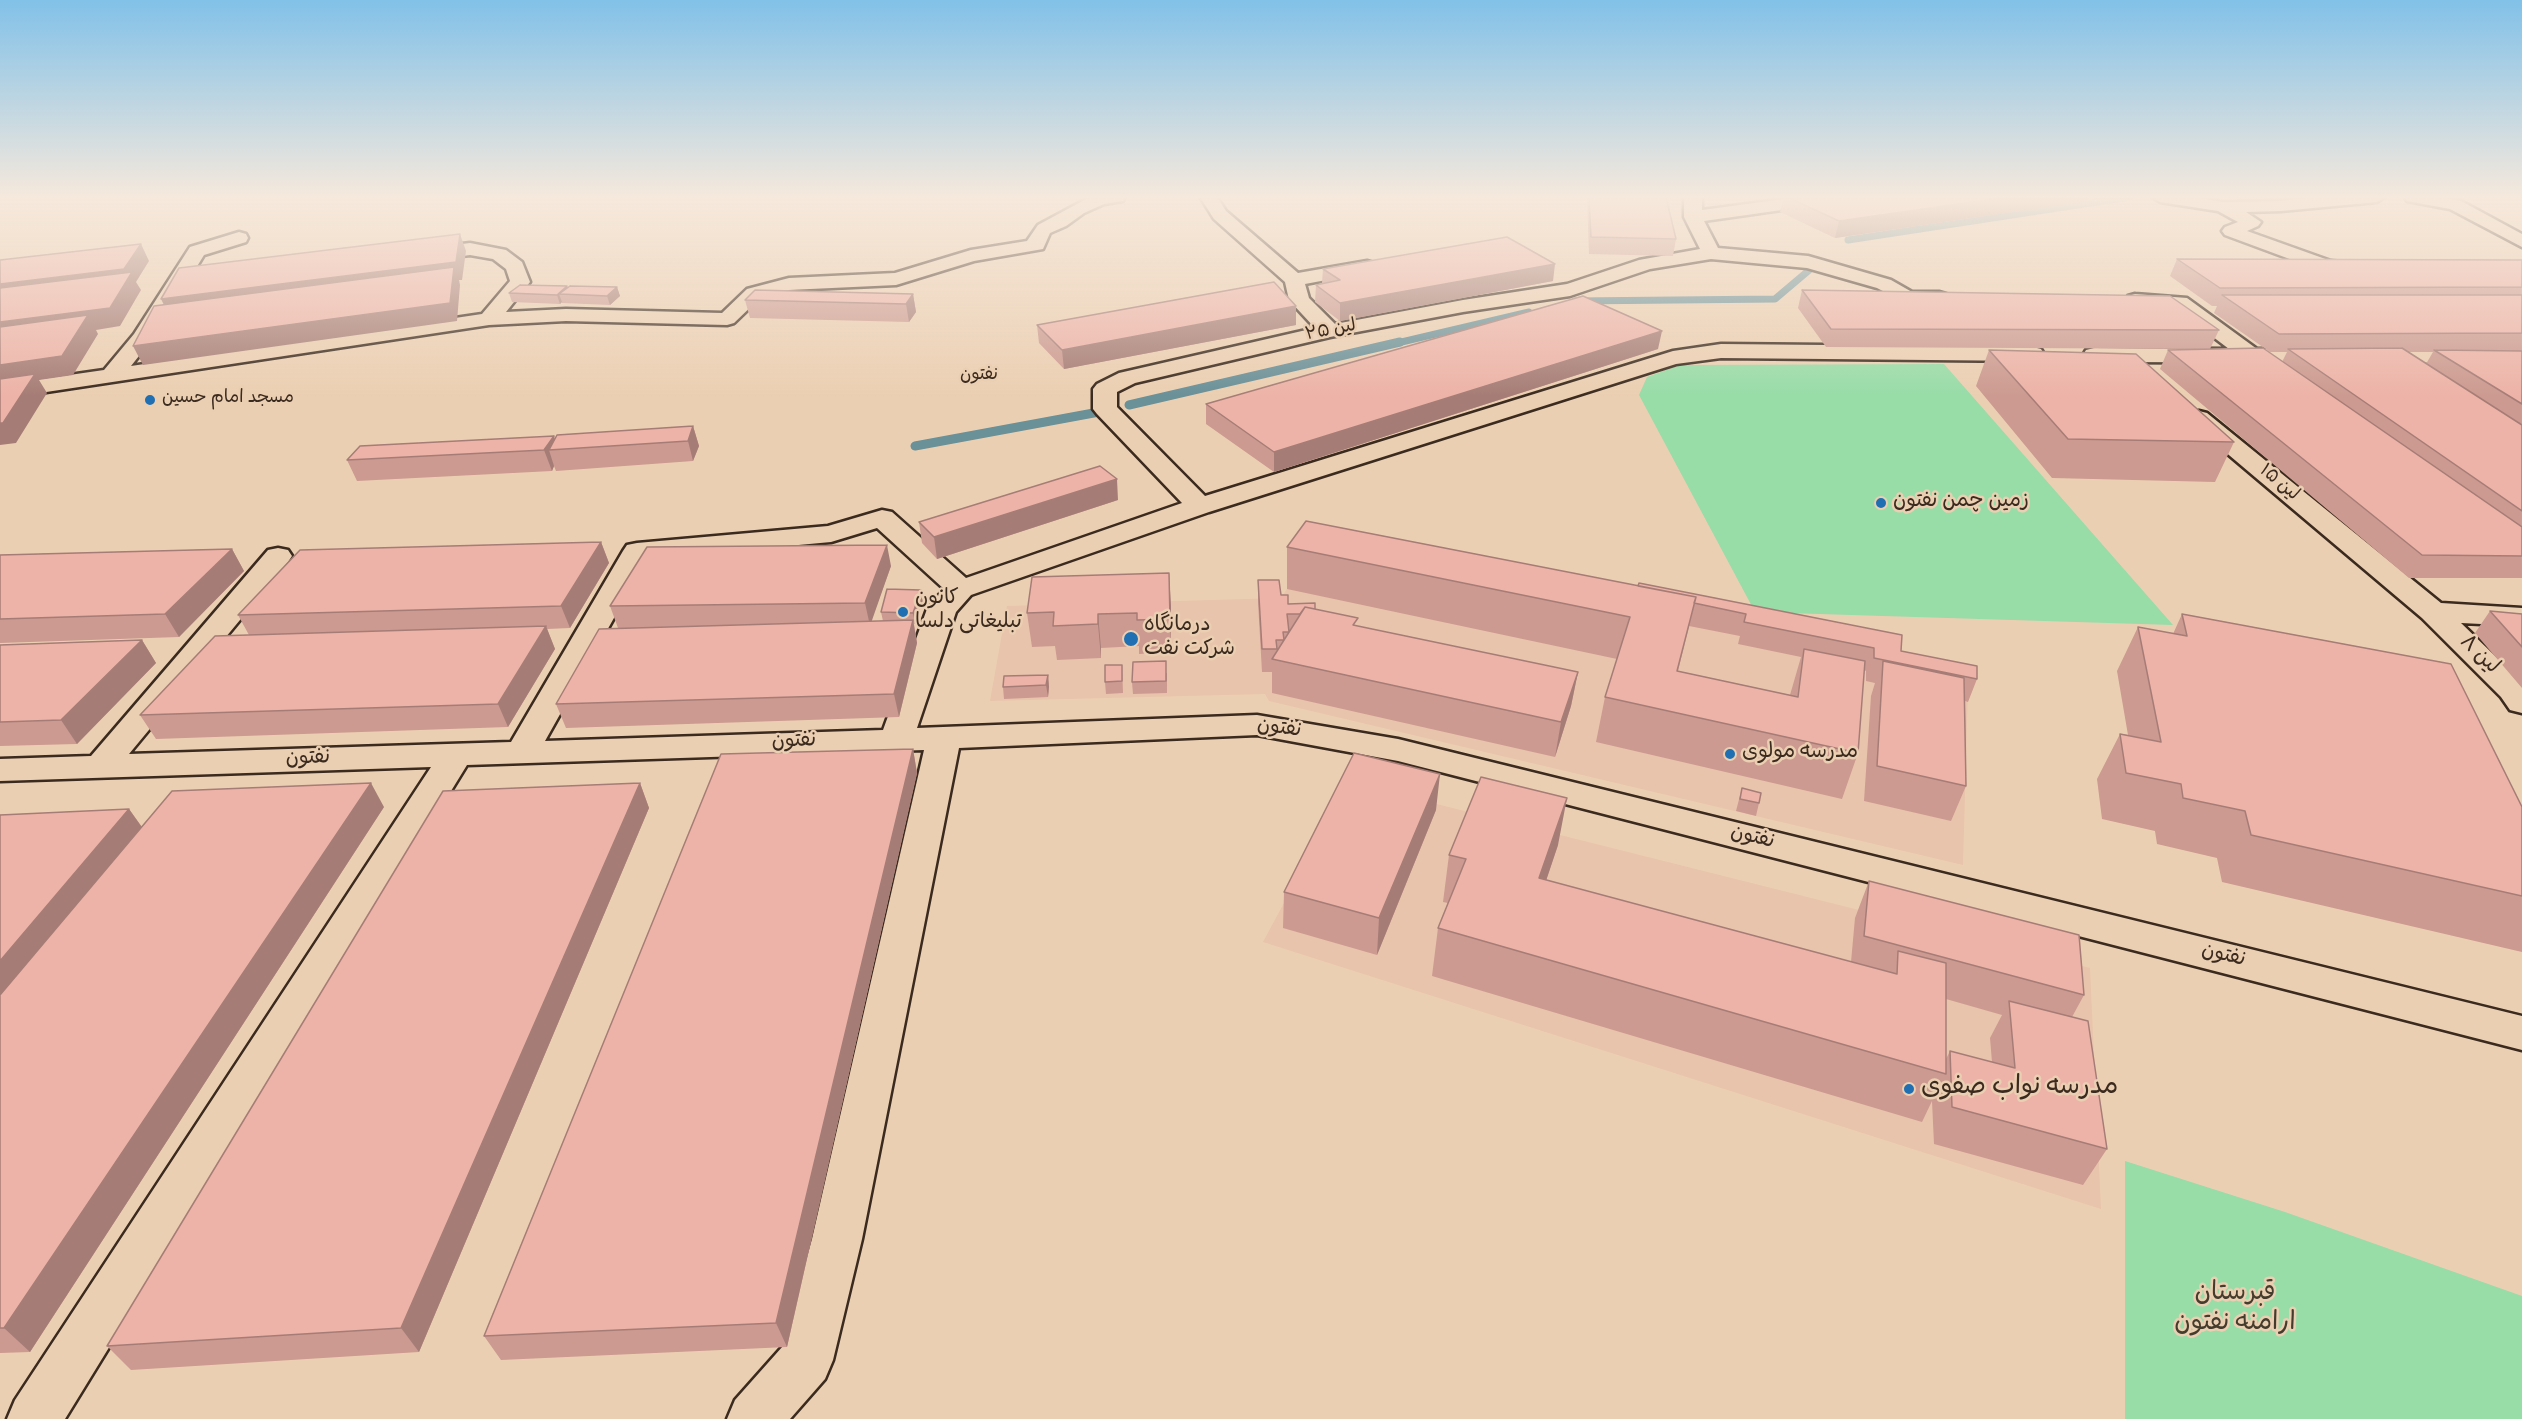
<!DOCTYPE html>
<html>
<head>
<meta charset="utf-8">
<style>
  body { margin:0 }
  canvas { display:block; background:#ebcfb2 }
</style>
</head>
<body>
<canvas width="2522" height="1419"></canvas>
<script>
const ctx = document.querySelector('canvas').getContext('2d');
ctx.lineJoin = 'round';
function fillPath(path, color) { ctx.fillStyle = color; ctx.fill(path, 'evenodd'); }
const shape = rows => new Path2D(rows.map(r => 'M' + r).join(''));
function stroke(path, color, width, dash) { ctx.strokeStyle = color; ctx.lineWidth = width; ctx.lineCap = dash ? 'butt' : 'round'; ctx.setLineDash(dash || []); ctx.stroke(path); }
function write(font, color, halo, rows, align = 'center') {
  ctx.font = font + ' Dekko,"Playpen Sans Arabic",sans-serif'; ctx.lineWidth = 5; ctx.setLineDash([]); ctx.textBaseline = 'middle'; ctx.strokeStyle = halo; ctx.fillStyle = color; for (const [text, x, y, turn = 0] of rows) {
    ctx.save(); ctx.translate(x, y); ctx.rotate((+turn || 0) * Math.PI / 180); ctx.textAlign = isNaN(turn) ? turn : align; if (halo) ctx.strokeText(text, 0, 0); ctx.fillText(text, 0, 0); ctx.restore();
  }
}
const built = shape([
  [1305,562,1634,605,1968,689,1963,865,1269,701,1265,694,990,701,1007,606,1281,598],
  [1349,782,2090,968,2101,1209,1263,942]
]);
const green = shape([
  [1944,364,2173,625,1755,612,1639,395,1647,377,1680,365],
  [2125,1161,2285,1212,2522,1296,2522,1419,2125,1419]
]);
const streamFar1 = shape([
  [1848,240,2130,197],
  [1575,301,1775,299,1814,266],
  [1393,344,1529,312]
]);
const stream = shape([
  [1129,405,1400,342],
  [915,446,1099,412]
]);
const minor = shape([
  [1090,197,1125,197,1123,201,1104,204,1084,213,1066,226,1050,233,1043,249,974,261,896,285,789,290,761,297,734,323,727,325,566,321,489,325,0,399,0,385,104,370,134,334,190,247,239,232,246,234,248,238,246,242,204,255,154,337,131,366,482,314,510,281,506,269,493,259,470,255,422,261,415,259,413,255,415,251,422,249,470,243,506,250,522,262,530,282,506,312,566,309,722,313,747,289,789,278,895,273,971,250,1027,241,1038,225,1090,197],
  [1200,197,1217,197,1226,211,1298,273,1367,261,1374,263,1377,267,1374,271,1305,284,1309,298,1335,324,1463,300,1567,284,1639,260,1700,249,1684,217,1684,197,1702,197,1702,210,1799,197,1846,197,1838,202,1704,221,1718,248,1808,256,1891,280,1912,292,1939,292,1946,294,1949,298,1946,302,1939,304,1908,304,1877,288,1807,268,1711,259,1650,269,1570,296,1463,312,1330,337,1135,383,1117,392,1117,407,1205,496,1673,351,1721,344,2033,347,2041,349,2044,354,2041,359,2033,361,1721,358,1676,364,1209,512,971,595,956,612,917,728,1257,715,1398,739,2522,1016,2522,1050,1398,761,1257,735,959,748,862,1239,833,1360,825,1379,790,1419,727,1419,735,1400,783,1346,812,1239,924,750,467,765,65,1419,7,1419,15,1400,431,767,0,781,0,759,91,756,268,550,278,548,288,550,292,556,288,562,129,754,511,742,623,551,627,545,637,543,828,526,882,510,892,512,966,578,1182,503,1097,414,1093,409,1093,389,1097,384,1119,373,1315,328,1289,300,1285,282,1214,219,1200,197],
  [877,528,944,589,927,609,883,730,545,741,647,559,831,542,877,528],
  [2152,197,2194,197,2223,202,2281,201,2311,197,2385,197,2377,202,2281,211,2246,212,2261,222,2258,226,2247,231,2331,261,2357,263,2360,267,2357,271,2350,273,2322,271,2225,235,2222,231,2225,227,2238,222,2218,211,2160,202,2152,197],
  [2405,197,2442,197,2461,201,2522,234,2522,247,2450,209,2407,201,2405,197],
  [2135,294,2187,298,2257,349,2522,349,2522,363,2094,362,2086,360,2083,355,2086,350,2094,348,2229,349,2175,308,2128,304,2125,300,2128,296,2135,294],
  [2199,411,2207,413,2441,603,2522,608,2522,626,2461,623,2522,682,2522,713,2510,710,2501,697,2422,618,2191,423,2187,418,2191,413,2199,411]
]);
const wall = shape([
  [1587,197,1666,197,1676,239,1673,256,1589,254],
  [1784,197,2089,197,2087,201,1835,238,1780,212],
  [2177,259,2522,260,2522,578,2409,578,2160,369,2168,350,2282,362,2287,352,2270,352,2214,313,2217,306,2212,306,2170,276],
  [2407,352,2433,352,2426,364],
  [1323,269,1553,281,1340,321,1315,302,1316,285,1322,283],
  [567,286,568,288,617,287,620,296,610,305,562,303,562,302,560,304,512,302,509,293],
  [1802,290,2219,330,2210,349,1826,347,1798,308],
  [913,294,916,312,909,322,750,318,745,300],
  [1296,306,1296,325,1064,369,1039,343,1037,325],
  [1658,349,1274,472,1206,424,1206,404],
  [1989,350,2234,442,2215,482,2052,478,1976,386],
  [693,426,699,446,693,461,556,471,554,466,552,471,357,481,347,460],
  [1118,500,937,559,922,543,919,522],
  [601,542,609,563,570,628,547,629,555,649,508,727,156,739,140,715,249,635,238,615],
  [1287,547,1638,586,1901,651,1977,679,1968,702,1965,701,1966,786,1951,821,1864,801,1871,696,1875,683,1866,681,1866,671,1864,670,1858,753,1842,799,1596,742,1605,697,1617,659,1287,589],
  [1689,626,1740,636,1738,644,1801,657,1790,695,1678,671],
  [232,549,244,571,179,637,0,643,0,555],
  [891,566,871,621,883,621,881,612,923,601,915,624,914,624,917,643,899,717,566,728,556,704,644,628,618,628,610,606],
  [1169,573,1171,652,1139,654,1139,646,1101,648,1101,658,1057,660,1055,646,1032,647,1027,613],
  [1258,580,1281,595,1288,604,1315,609,1357,626,1578,672,1571,706,1555,757,1272,693,1272,672,1262,672,1258,602],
  [2490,611,2522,614,2522,688,2475,633],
  [2182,614,2522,807,2522,952,2222,882,2217,858,2157,844,2155,831,2102,819,2097,779,2120,734,2128,735,2117,671,2138,627,2173,634],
  [142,640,156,663,77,744,0,746,0,645],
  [1122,665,1123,693,1106,694,1105,682],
  [1167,673,1167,693,1133,694,1132,682],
  [1048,675,1049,687,1048,697,1004,699,1003,687],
  [913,749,917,773,787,1347,501,1360,484,1336],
  [640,783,649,808,419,1352,131,1370,107,1346],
  [1742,788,1759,803,1756,816,1736,811],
  [384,807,30,1352,0,1353,0,815,129,809,142,827],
  [1436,810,1377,955,1283,928,1284,892],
  [1558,845,1546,880,1851,962,1855,918,1869,881,2084,995,2072,1017,2107,1149,2083,1185,1934,1144,1932,1101,1922,1122,1432,976,1438,928,1448,903,1443,902,1449,855],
  [1946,999,2002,1015,1990,1038,1992,1062,1950,1051,1946,1059]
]);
const shadedWall = shape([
  [2007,197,2089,197,2087,201,1835,238,1839,221],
  [460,234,466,251,462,280,459,280,460,285,457,321,143,365,133,346,170,317,161,299],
  [141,244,149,261,136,282,141,290,120,326,96,330,98,334,73,375,39,380,47,393,16,443,0,445,0,284],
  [1555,264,1553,281,1340,321,1340,303],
  [567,286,570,295,559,294,562,302,560,304,557,295],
  [617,287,620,296,610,305,607,296],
  [913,294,916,312,909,322,906,304],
  [1296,306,1296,325,1064,369,1062,350],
  [1662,331,1658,349,1274,472,1274,452],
  [693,426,699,446,693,461,688,441],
  [554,436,558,449,549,450,554,466,552,471,544,450],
  [1117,479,1118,500,937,559,934,537],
  [601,542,609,563,570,628,561,606],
  [887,545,891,566,870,626,865,603],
  [232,549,244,571,179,637,165,614],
  [1169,573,1171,606,1171,652,1170,619],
  [921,590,923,601,915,624,913,613],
  [1098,614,1101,648,1101,658,1098,624],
  [913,620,917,643,899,717,894,694],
  [546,626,555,649,508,727,498,704],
  [142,640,156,663,77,744,61,720],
  [1578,672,1571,706,1555,757,1561,722],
  [1048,675,1049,687,1048,697,1046,685],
  [913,749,917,773,787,1347,776,1323],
  [1440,774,1436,810,1377,955,1379,918],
  [371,783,384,807,30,1352,4,1328],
  [640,783,649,808,419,1352,401,1328],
  [1567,798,1558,845,1531,926,1539,878],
  [129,809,146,833,0,1012,0,961]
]);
const building = shape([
  [1589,197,1666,197,1676,239,1591,237,1589,197],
  [1787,197,2007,197,1839,221,1787,197],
  [460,234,456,262,161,299,179,268,460,234],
  [1507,237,1555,264,1340,303,1316,285,1340,280,1323,269,1507,237],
  [141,244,124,269,0,284,0,260,141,244],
  [2177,259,2522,260,2522,287,2220,288,2177,259],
  [454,267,450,303,133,346,154,306,454,267],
  [132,272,110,308,0,322,0,288,132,272],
  [1274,282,1296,306,1062,350,1037,325,1274,282],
  [520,285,567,286,557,295,509,293,520,285],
  [570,286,617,287,607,296,559,294,570,286],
  [755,290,913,294,906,304,745,300,755,290],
  [1802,290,2170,296,2219,330,1831,329,1802,290],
  [2222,295,2522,295,2522,333,2279,334,2222,295],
  [1583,296,1662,331,1274,452,1206,404,1583,296],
  [88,315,62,356,0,365,0,327,88,315],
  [2263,348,2522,527,2522,556,2422,555,2168,350,2263,348],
  [2402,348,2522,425,2522,511,2288,349,2402,348],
  [1989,350,2136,354,2234,442,2068,439,1989,350],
  [2434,350,2522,351,2522,404,2434,350],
  [35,374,3,423,0,423,0,379,35,374],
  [693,426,688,441,549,450,557,435,693,426],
  [554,436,544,450,347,460,360,446,554,436],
  [1100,466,1117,479,934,537,919,522,1100,466],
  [1306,521,1696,597,1677,671,1798,697,1804,649,1865,661,1858,753,1605,697,1630,617,1287,547,1306,521],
  [601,542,561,606,238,615,300,550,601,542],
  [887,545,865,603,610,606,647,547,887,545],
  [232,549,165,614,0,619,0,555,232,549],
  [1169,573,1170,619,1137,620,1137,613,1098,614,1098,624,1053,626,1054,612,1027,613,1032,577,1169,573],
  [1258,580,1279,580,1281,595,1288,595,1288,604,1315,603,1315,609,1305,607,1300,614,1287,614,1289,632,1283,632,1284,640,1276,640,1277,649,1262,649,1258,580],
  [1639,583,1902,635,1901,651,1977,666,1977,679,1874,658,1874,648,1744,622,1746,614,1694,603,1696,597,1638,586,1639,583],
  [887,589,921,590,913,613,881,612,887,589],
  [1305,607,1358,618,1353,625,1578,672,1561,722,1272,659,1305,607],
  [2490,611,2522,614,2522,647,2490,611],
  [2182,614,2451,664,2522,807,2522,896,2251,835,2245,811,2183,798,2181,784,2126,773,2120,734,2161,742,2138,627,2187,636,2182,614],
  [913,620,894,694,556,704,599,629,913,620],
  [546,626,498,704,140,715,215,636,546,626],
  [142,640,61,720,0,722,0,645,142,640],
  [1166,661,1166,681,1132,682,1133,662,1166,661],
  [1883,661,1964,678,1966,786,1877,766,1883,661],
  [1105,665,1122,665,1122,681,1105,682,1105,665],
  [1048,675,1046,685,1003,687,1004,676,1048,675],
  [913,749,776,1323,484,1336,721,754,913,749],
  [1354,753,1440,774,1379,918,1284,892,1354,753],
  [1481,777,1567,798,1539,878,1897,974,1898,951,1946,963,1946,1074,1438,928,1466,859,1449,855,1481,777],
  [371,783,4,1328,0,1328,0,995,172,791,371,783],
  [640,783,401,1328,107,1346,443,791,640,783],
  [1742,788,1761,793,1759,803,1740,799,1742,788],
  [129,809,0,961,0,815,129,809],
  [1869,881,2079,935,2084,995,1864,936,1869,881],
  [2009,1001,2088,1021,2107,1149,1952,1107,1950,1051,2015,1068,2009,1001]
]);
const markers = [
  [150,400,6,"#1f6fb2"],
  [1881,503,6,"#1f6fb2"],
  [903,612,6,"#1f6fb2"],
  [1131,639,8,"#1f6fb2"],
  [1730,754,6,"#1f6fb2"],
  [1909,1089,6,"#1f6fb2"]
];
const farStreetnames = [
  ["لین ۲۵",1331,332,-11],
  ["لین ۱۵",2278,484,40]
];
const farNeighbourhoodnames = [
  ["نفتون",979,377]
];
const farPoinames = [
  ["مسجد امام حسین",162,400]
];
const poiNames = [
  ["زمین چمن نفتون",1893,503],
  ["کانون",915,600],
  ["تبلیغاتی دلسا",915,624],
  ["درمانگاه",1144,627],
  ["شرکت نفت",1144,651],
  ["مدرسه مولوی",1742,754]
];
const streetNames = [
  ["لین ۸",2478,656,44],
  ["نفتون",1279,730,8],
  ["نفتون",794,743,-2],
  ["نفتون",308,760,-2],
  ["نفتون",1752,839,14],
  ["نفتون",2223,957,14]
];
const nearPoinames = [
  ["مدرسه نواب صفوی",1921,1089]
];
const nearParknames = [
  ["قبرستان",2235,1295],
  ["ارامنه نفتون",2235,1325]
];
fillPath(built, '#e8c4ac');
fillPath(green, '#98dca8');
stroke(streamFar1, '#6a9098', 7);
stroke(stream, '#6a9098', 9);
stroke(minor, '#3b2a1e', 5);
fillPath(minor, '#ebcfb2');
fillPath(wall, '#cc9a90');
fillPath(shadedWall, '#a67d76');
fillPath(building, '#edb3a8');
stroke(building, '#a67d76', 1.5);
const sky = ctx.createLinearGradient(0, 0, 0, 396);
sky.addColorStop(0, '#82c1e8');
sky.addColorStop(0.5, '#f6e9dc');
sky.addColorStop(1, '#f6e9dc00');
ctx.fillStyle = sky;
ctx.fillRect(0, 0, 2522, 396);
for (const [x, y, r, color] of markers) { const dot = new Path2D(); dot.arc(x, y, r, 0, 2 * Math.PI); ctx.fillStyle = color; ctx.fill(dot); stroke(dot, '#ebcfb2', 2); }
write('18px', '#3b2a1e', '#ebcfb2', farStreetnames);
write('18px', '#3b2a1e', '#ebcfb2', farNeighbourhoodnames);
write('18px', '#3b2a1e', '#ebcfb2', farPoinames, 'left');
write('21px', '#3b2a1e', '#ebcfb2', poiNames, 'left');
write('21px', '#3b2a1e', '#ebcfb2', streetNames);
write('26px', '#3b2a1e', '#ebcfb2', nearPoinames, 'left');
write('26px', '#443c2c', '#ebcfb2', nearParknames);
</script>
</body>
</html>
